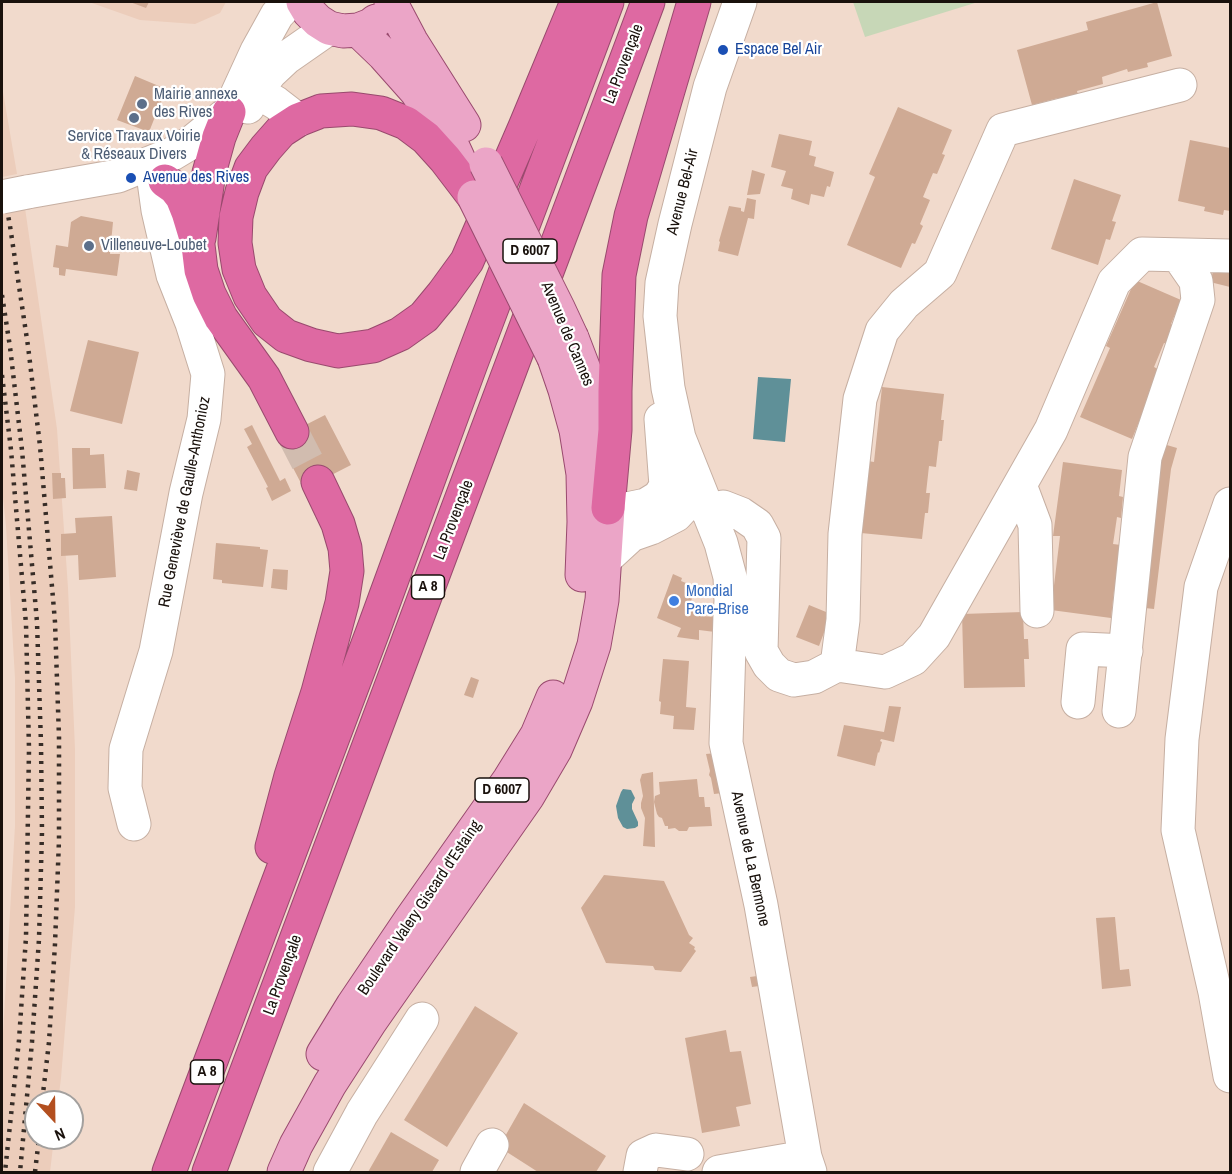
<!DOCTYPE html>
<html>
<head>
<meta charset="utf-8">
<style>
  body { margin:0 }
  #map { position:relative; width:1232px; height:1174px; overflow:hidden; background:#f1dacc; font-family:"Archivo Narrow",sans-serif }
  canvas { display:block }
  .frame { position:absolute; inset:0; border:3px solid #19110c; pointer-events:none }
  .north { position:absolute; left:24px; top:1090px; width:60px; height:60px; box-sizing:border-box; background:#fff; border:2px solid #a3a09e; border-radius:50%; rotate:158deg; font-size:16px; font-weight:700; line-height:24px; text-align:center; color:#19110c }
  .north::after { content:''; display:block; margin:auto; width:21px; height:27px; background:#b34f1f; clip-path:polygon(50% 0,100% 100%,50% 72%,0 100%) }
</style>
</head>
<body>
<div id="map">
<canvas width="1232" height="1174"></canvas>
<div class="frame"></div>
<div class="north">N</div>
</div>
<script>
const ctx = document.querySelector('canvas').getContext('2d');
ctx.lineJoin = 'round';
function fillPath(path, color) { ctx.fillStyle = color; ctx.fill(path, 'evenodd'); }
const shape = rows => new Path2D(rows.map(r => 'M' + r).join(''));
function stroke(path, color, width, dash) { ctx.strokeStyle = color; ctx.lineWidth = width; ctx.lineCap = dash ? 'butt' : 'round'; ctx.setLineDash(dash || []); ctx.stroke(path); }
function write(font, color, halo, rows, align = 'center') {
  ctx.font = font + ' "Archivo Narrow",sans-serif'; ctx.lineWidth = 4.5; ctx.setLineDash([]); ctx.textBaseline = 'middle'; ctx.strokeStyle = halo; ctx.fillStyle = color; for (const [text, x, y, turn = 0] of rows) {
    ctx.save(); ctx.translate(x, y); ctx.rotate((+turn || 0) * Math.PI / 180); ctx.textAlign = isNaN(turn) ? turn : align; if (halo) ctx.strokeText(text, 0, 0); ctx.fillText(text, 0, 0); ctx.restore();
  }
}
const built = shape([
  [89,2,226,2,220,13,195,24,140,20],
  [2,86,17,174,2,177],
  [25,208,57,429,68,588,75,749,75,907,61,1078,58,1102,36,1102,36,1138,54,1138,50,1172,2,1172,2,1051,15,826,15,678,6,526,2,488,2,213]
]);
const green = shape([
  [853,2,978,2,865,37]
]);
const water = shape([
  [758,377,791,379,785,442,753,439],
  [623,789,631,790,635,798,632,804,632,809,638,822,638,826,635,828,627,829,623,827,618,818,616,806,621,792]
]);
const building = shape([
  [130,2,149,2,146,8],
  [1157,2,1172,56,1147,63,1148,67,1128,72,1127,69,1102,77,1103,84,1077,91,1078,95,1059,100,1058,98,1032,105,1017,50,1088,30,1086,22],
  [135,76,166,89,149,132,117,120],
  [898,107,952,130,942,154,945,155,937,174,933,173,923,197,930,200,920,224,923,226,915,244,912,243,901,268,847,245,875,177,869,174],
  [779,134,812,141,809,155,816,157,814,166,834,172,830,187,827,186,824,197,811,194,809,205,791,199,793,189,781,186,786,171,771,167],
  [1190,140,1230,148,1230,211,1224,210,1223,215,1204,211,1205,207,1178,201],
  [752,170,765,174,760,194,747,195],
  [1074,179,1121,195,1112,221,1116,222,1110,240,1106,239,1098,265,1051,249],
  [747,198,756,200,754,219,748,218,738,256,718,251,720,242,719,241,729,206,741,208,741,211,744,212],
  [81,216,113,222,110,254,120,254,117,276,66,269,65,276,59,275,59,268,53,267,56,245,68,247,71,222],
  [1215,265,1230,269,1230,287,1210,282],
  [1135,280,1181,300,1171,324,1174,326,1167,344,1164,343,1154,367,1160,370,1132,439,1080,417,1110,348,1106,346],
  [88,340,139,352,122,424,70,411],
  [882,387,944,394,941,420,944,420,942,441,939,441,936,467,929,466,926,493,930,493,928,513,925,513,922,539,861,533,868,461,874,462],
  [325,415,351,465,304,489,278,439],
  [252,425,280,481,285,478,291,491,272,501,266,488,268,487,247,447,252,444,244,429],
  [1160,443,1177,448,1171,469,1154,609,1136,607],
  [72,448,90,448,90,455,104,454,106,488,73,489],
  [1063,462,1122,470,1119,496,1123,497,1121,518,1117,517,1113,544,1121,545,1119,591,1114,591,1111,618,1051,610,1060,536,1053,536],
  [127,470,140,473,137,491,124,489],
  [52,473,61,473,61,478,65,478,66,498,53,499],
  [112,516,116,577,79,580,78,555,61,556,61,534,76,533,75,518],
  [216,543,260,547,260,549,268,550,263,587,222,583,222,580,213,579],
  [273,569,288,570,287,590,271,588],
  [673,574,682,578,681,581,696,587,688,610,701,614,700,616,716,617,715,632,699,630,699,640,677,637,681,628,657,618],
  [809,605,831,614,819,646,796,637],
  [1023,612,1024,639,1028,639,1029,659,1024,659,1025,687,964,688,962,614],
  [663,659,689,661,686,707,696,708,694,730,673,729,674,716,660,714,661,702,659,701],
  [471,677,479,680,473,698,464,695],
  [889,706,901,707,894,742,881,739,880,741,882,742,879,753,878,752,875,766,837,756,844,725,884,732],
  [716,753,723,793,714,794,711,778,709,775,710,771,706,754],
  [653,772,654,807,655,847,643,846,645,818,641,808,641,803,643,796,640,780,642,774],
  [697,779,699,797,704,797,705,807,710,807,712,826,689,827,687,831,679,831,675,828,668,829,668,826,665,826,662,818,659,817,657,814,654,802,655,796,660,794,659,782],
  [604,875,664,881,689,935,693,938,689,943,695,947,694,949,696,951,681,972,655,970,653,966,606,963,581,908],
  [1115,917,1120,970,1129,969,1131,986,1102,989,1096,918],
  [757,976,759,986,752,987,750,977],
  [475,1006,518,1033,447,1147,404,1120],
  [726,1030,730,1052,741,1051,751,1104,736,1107,740,1126,702,1133,685,1038],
  [524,1103,606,1156,596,1172,538,1172,499,1147],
  [391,1132,439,1160,432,1172,368,1172]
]);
const highwayTunnel = shape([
  [292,432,318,482]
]);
const minor = shape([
  [740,2,710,87,675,224,662,283,660,316,668,388,679,438,721,543,730,577,731,601,730,614,726,743,761,905,805,1157,810,1172],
  [256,91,276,103,298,120],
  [248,107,256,91,270,73,286,58,329,28],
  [27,192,118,176,172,154,192,142,229,112,257,51,277,15,289,2],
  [1020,485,1035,525,1037,611],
  [1230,504,1201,587,1182,739,1178,830,1215,992,1230,1076],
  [608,508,627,509,646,505,659,497,666,486,661,419],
  [708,512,723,507,741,514,757,525,764,538,761,651,769,665,779,675,794,680,814,677,837,665,843,620,845,534,860,399,882,331,904,304,940,273,1003,130,1180,85],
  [606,558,631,535,651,528,676,515,688,502,697,483],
  [837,665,885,672,913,659,934,636,1051,430,1114,282,1142,254,1230,256],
  [1078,702,1083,649,1126,651],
  [1119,711,1145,457,1198,300,1196,281,1178,255],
  [134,824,125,788,126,749,156,651,186,493,204,419,208,374,192,323,173,275,158,210,154,181,153,162],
  [330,1172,362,1113,422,1019],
  [477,1172,492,1145],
  [640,1172,643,1156,656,1150,687,1154],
  [719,1172,805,1157]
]);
const major = shape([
  [303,2,309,12,318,21,329,28,343,31,358,30,371,25,376,21],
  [391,3,411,41,464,125],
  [358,30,384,55,416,91,453,147,464,171],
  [554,358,565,390,576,430,583,474,584,522,582,575],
  [323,1054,353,1005,411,919,509,780,537,735,553,697],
  [284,1172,296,1145,330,1084,370,1022,528,796,555,750,576,701,594,645,602,600,608,508,603,449,596,408,585,372,572,338]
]);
const highway = shape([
  [165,181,175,188,182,197,188,212,198,245,201,270,209,294,221,318,264,378,292,432],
  [474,197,445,159,426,138,406,123,381,113,352,109,321,111,298,120,281,131,266,148,251,168,242,192,236,217,235,243,239,269,250,296,267,321,286,336,311,345,338,351,373,346,400,334,424,317,443,294,467,261,525,127,577,2],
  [199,238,209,173,219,137,229,112],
  [608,508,615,430,615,391,619,275,631,216,694,2],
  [272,847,291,776,318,692,342,603,347,571,345,548,338,524,318,482],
  [169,1172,373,631,470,366,607,2],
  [209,1172,648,2]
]);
const rail = shape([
  [2,182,10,226,28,346,40,446,55,622,59,737,59,840,55,944,49,1042,42,1102],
  [2,295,10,347,22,450,37,622,41,744,42,832,39,939,32,1042,20,1172],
  [2,375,11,450,26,624,29,749,26,937,19,1040,5,1172],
  [35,1172,39,1138]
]);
const minorBridge = shape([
  [2,197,27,192]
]);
const majorBridge = shape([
  [486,164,559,310,572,338],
  [474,197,554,358]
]);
const markers = [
  [723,50,6,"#1a4fb4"],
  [142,104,6,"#5c6f8a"],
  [134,118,6,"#5c6f8a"],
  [131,178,6,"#1a4fb4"],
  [89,246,6,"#5c6f8a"],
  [674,601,6,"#3f7fe0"]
];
const shields = [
  [530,251,54],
  [428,587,33],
  [502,790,54],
  [207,1072,33]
];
const shieldNames = [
  ["D 6007",530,251],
  ["A 8",428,587],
  ["D 6007",502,790],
  ["A 8",207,1072]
];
const transitNames = [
  ["Espace Bel Air",735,50],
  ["Avenue des Rives",143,178]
];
const streetNames = [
  ["La Provençale",624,64,-69],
  ["Avenue Bel-Air",683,192,-76],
  ["Avenue de Cannes",567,334,67],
  ["Rue Geneviève de Gaulle-Anthonioz",185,502,-79],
  ["La Provençale",454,520,-69],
  ["Avenue de La Bermone",750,859,78],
  ["Boulevard Valery Giscard d'Estaing",420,908,-56],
  ["La Provençale",283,975,-70]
];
const serviceNames = [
  ["Mairie annexe",154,95],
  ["des Rives",154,113],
  ["Service Travaux Voirie",134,137,"center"],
  ["& Réseaux Divers",134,155,"center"],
  ["Villeneuve-Loubet",101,246]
];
const shopNames = [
  ["Mondial",686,592],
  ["Pare-Brise",686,610]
];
fillPath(built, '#eccdbb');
fillPath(green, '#c7d7b7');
fillPath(water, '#5f9098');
fillPath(building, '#cfaa94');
stroke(highwayTunnel, '#d1bcaf', 33, [33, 16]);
stroke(minor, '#c6afa2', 35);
stroke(major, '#994a6e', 35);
stroke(highway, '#994a6e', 35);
stroke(minor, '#fff', 33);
stroke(major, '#eba5c7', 33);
stroke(highway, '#de69a2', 33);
stroke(rail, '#372d27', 4.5, [3, 6]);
stroke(minorBridge, '#c6afa2', 35, []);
stroke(majorBridge, '#994a6e', 35, []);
stroke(minorBridge, '#fff', 33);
stroke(majorBridge, '#eba5c7', 33);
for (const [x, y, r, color] of markers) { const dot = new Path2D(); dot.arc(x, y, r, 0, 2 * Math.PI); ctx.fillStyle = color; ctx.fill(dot); stroke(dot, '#fff', 2); }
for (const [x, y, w] of shields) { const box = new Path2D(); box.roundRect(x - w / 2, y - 12, w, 24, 4.5); ctx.fillStyle = '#fff'; ctx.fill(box); stroke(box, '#19110c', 1.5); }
write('bold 15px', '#19110c', null, shieldNames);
write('16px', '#164399', '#fff', transitNames, 'left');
write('16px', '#19110c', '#fff', streetNames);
write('16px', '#4e5e75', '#fff', serviceNames, 'left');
write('16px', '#366cbe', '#fff', shopNames, 'left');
</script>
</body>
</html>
